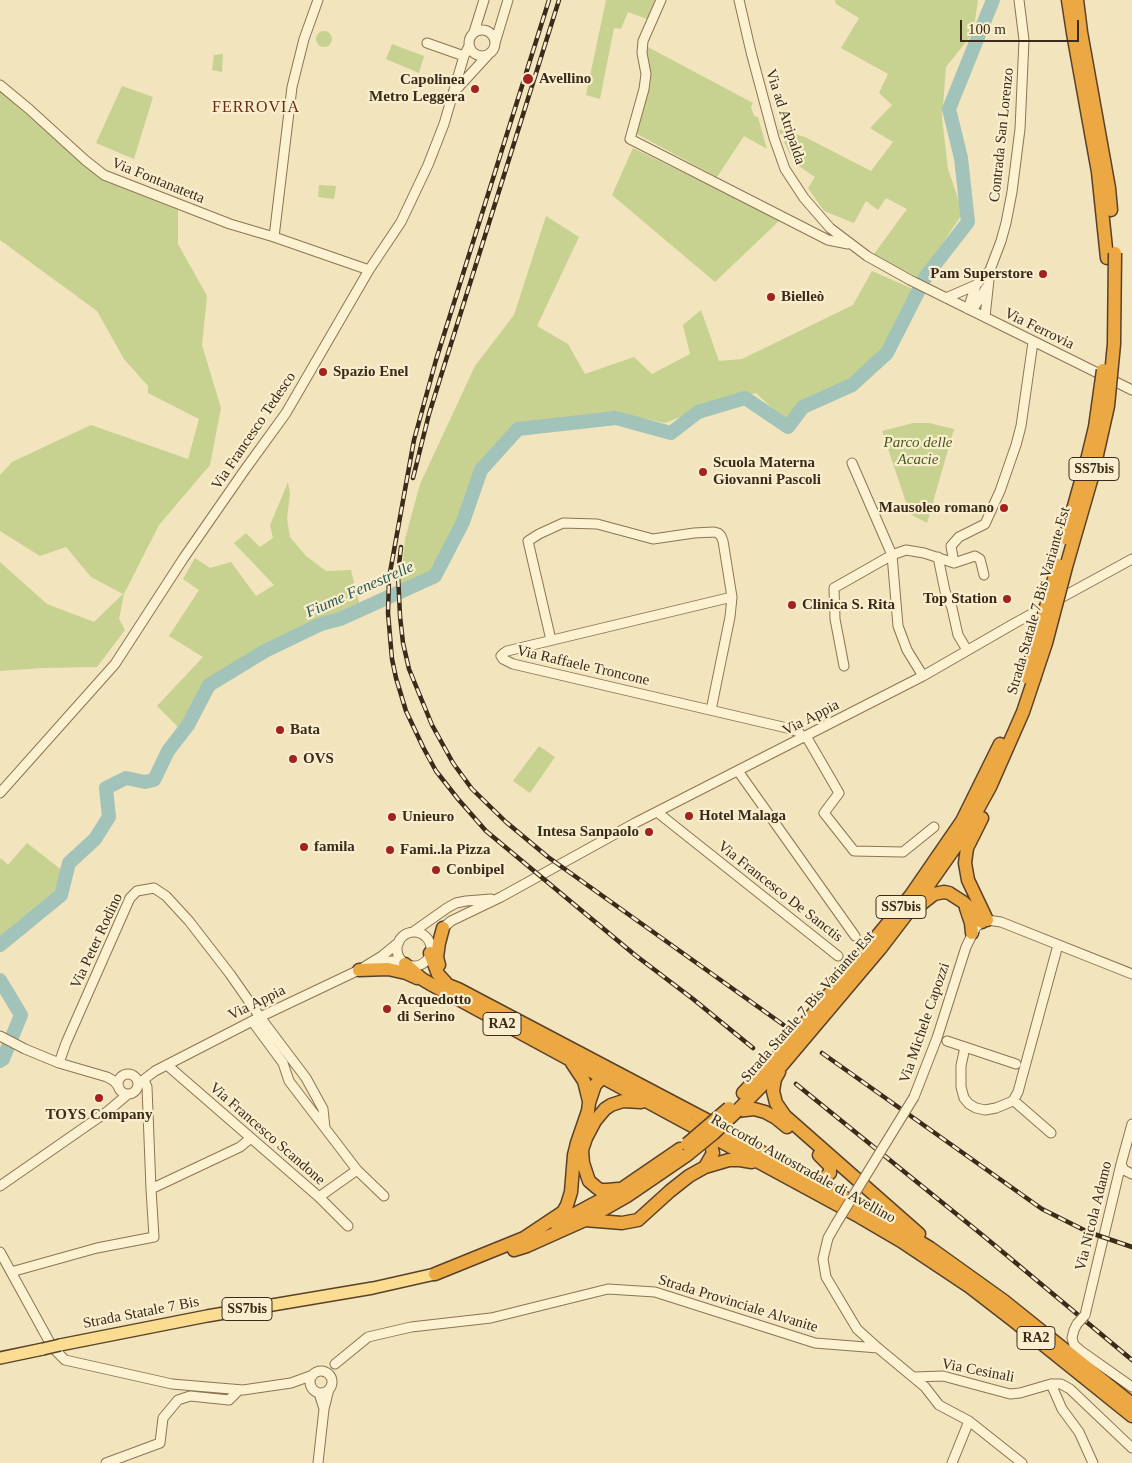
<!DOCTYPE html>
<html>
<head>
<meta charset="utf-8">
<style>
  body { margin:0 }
  #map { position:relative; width:1132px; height:1463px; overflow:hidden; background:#f2e4bd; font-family:"Times New Roman",serif }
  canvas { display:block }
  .scale { position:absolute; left:960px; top:20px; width:119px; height:22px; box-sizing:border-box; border:2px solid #3a2b1a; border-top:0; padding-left:6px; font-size:15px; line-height:18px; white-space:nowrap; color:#3a2b1a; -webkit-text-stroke:4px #f9eecd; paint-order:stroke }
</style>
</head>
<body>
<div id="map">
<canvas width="1132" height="1463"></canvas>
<div class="scale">100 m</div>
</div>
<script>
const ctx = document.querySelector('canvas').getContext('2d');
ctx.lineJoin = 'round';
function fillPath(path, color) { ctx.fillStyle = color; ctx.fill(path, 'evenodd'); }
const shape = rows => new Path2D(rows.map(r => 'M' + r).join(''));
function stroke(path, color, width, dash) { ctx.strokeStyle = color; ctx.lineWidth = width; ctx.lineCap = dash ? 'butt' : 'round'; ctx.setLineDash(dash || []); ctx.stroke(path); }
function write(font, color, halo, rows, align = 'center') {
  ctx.font = font + ' "Times New Roman",serif'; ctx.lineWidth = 4.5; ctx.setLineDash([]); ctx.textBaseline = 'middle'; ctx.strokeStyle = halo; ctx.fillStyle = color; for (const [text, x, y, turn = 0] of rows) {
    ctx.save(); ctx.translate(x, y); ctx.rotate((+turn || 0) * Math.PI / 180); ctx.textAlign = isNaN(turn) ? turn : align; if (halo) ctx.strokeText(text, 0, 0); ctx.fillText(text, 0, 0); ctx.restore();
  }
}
const green = shape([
  [606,0,655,0,647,19,628,12,621,29,614,28,600,99,586,95],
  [835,0,978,0,973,33,946,67,942,118,948,169,963,213,919,278,874,254,907,209,886,198,878,210,866,201,854,223,824,211,808,188,815,177,794,163,778,129,805,137,871,171,893,142,870,128,892,105,879,93,888,74,841,48,859,18,836,4],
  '316 39a8 8 0 1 1 16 0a8 8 0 1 1-16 0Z',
  [392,44,424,56,419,73,386,59],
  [646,46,753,103,751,107,754,116,758,117,767,149,744,136,717,177,635,133,649,72],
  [223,54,222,72,212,70,214,55],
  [122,86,153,97,134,159,96,143],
  [0,91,104,181,178,210,178,244,207,296,202,345,221,408,210,465,159,525,124,594,119,619,125,630,97,667,43,668,0,671,0,562,47,604,94,622,123,594,91,577,66,547,40,556,0,531,0,475,12,462,91,425,188,459,199,419,148,393,148,386,124,359,97,311,0,240],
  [633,148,780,220,715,282,612,195],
  [319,185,336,186,334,199,318,197],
  [546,216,579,237,537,326,568,344,585,374,634,357,652,374,690,354,683,325,701,310,719,361,742,359,853,305,872,271,915,290,885,350,852,382,802,404,787,422,756,393,700,409,665,423,618,413,519,427,481,468,464,512,433,573,400,590,405,539,420,484,475,366,514,315],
  [913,423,929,423,954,429,927,523,910,514,882,431],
  [288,482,290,494,287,519,290,537,306,556,326,571,351,570,361,610,340,619,321,625,265,651,209,685,182,731,157,706,203,657,169,636,199,590,183,579,195,558,210,568,231,562,256,596,274,585,234,543,246,533,260,547,273,538,270,525],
  [539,746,555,757,530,793,513,781],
  [27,843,63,871,51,899,0,938,0,860,1,858,8,865]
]);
const river = shape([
  [0,945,61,895,69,863,95,839,109,817,106,788,126,778,145,782,154,780,168,751,188,725,209,685,265,651,321,624,340,619,435,576,463,522,481,470,518,429,616,418,671,433,698,412,745,398,788,427,803,407,852,385,887,353,926,276,968,222,961,158,949,109,993,0],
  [0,980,21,1015,3,1059,0,1061]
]);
const minor = shape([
  [661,0,643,41,642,53,646,74,644,89,630,139,828,240,848,244],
  [739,0,751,52,774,138,785,169,804,198,830,228,867,256,910,280,1132,390],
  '469 43a13 13 0 1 1 26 0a13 13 0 1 1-26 0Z',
  [474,32,484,0],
  [427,43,464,56],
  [495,43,508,0],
  [0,85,29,109,85,160,104,175,230,224,274,237,369,270],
  [455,91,488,55],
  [274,237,292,87,304,39,318,0],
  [946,298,976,285],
  [968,309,976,285,990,270],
  [972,311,986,288],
  [985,317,990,270,1001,241,1006,223,1012,192,1020,129,1024,40,1019,0],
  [852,463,892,555,898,626,907,650,923,676],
  [938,557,945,591,952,608,958,635,967,650],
  [954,563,951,546,959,537,985,524,1000,491,1016,445,1021,426,1033,342],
  [732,597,507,651,504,653,501,656,503,659,513,664,787,728,799,732,802,738],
  [551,640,528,541,539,534,563,523,597,524,653,539,694,533,714,532,718,533,721,536,723,541,732,597,730,617,711,710],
  [844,666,835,619,834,588,892,555,906,550,924,553,954,563,975,556,980,559,984,575],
  [806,736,839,793,824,813,854,851,903,852,934,827],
  [738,771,855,936],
  [0,793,115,664,183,559,244,471,286,413,369,270,401,222,428,165,444,124,464,56,469,46],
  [657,812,838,956],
  [413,932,447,908,456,903,466,901,491,899],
  '397 949a17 17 0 1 1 34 0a17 17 0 1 1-34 0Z',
  [441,933,443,928,451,921,501,897,635,823,923,676,1015,623,1132,559],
  [376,962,394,961,403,963],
  [252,1021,283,1063,289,1081,357,1170,384,1196],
  [0,1036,25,1049,59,1063,107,1077,114,1081,119,1087],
  [947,1041,1016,1064],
  [965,1047,961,1066,961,1087,964,1098,969,1104,976,1108,985,1110,996,1108,1013,1101,1018,1092,1058,945],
  [59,1063,66,1043,130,898,137,891,154,888,166,896,189,921,230,974,260,1017,306,1078,323,1109,325,1128],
  [167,1065,319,1197,348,1226],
  '118 1084a10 10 0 1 1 20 0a10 10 0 1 1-20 0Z',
  [138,1084,155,1071,260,1017,359,970,382,956,399,942],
  [914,1097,937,1038,966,947,976,927,982,922,987,920,1001,922,1132,974],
  [1013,1100,1051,1133],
  [1121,1164,1124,1170,1132,1174],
  [0,1186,108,1111,128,1094],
  [151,1189,240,1147,251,1138],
  [319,1197,357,1170],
  [836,1224,828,1238,823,1259,826,1277,857,1329,878,1348,925,1387,939,1405,969,1421,1022,1463],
  [0,1252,49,1341],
  [11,1272,97,1248,154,1237,151,1189,147,1087,144,1080],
  [1085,1315,1121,1164,1132,1124],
  [1077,1324,1074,1330,1072,1338,1074,1345,1081,1351,1132,1387],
  [55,1350,65,1360,172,1384,243,1390,291,1383,313,1375],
  [335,1364,368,1337,411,1327,491,1318,608,1289,655,1292,815,1343,878,1348],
  '310 1382a11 11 0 1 1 22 0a11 11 0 1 1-22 0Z',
  [914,1377,943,1376,1010,1394,1020,1393,1051,1384,1061,1384,1070,1389,1132,1448],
  [1051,1384,1062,1409,1079,1432,1093,1463],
  [319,1393,324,1409,329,1389],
  [106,1463,160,1443,163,1418,178,1400,190,1396,229,1400,239,1390],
  [318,1463,324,1409],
  [952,1463,969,1421]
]);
const major = shape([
  [60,1345,207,1316,373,1288,435,1274],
  [0,1358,43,1349]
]);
const highway = shape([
  [1068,0,1073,33,1098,172,1107,258],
  [1077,0,1081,32,1109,188,1111,210],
  [982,818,967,848,965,863,968,880,987,920],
  [920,905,934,894,944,892,949,893,963,902,972,910,982,922],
  [966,908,971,923,972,933],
  [430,953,438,974,448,985,458,989,718,1126,756,1148,770,1158,866,1209,930,1248,1004,1301,1132,1404],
  [405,964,422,979,434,986,860,1217,901,1241,970,1287,1014,1321,1132,1416],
  [439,965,437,957,439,943,443,928],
  [359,970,388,969,406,973,417,978],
  [572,1063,584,1081,589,1101],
  [779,1072,775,1079,773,1091,776,1103,785,1116,919,1234],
  [743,1093,779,1055,911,895,962,821,1000,744],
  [737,1111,783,1064,880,949,925,890,963,836,990,787,1023,712,1034,679],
  [737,1111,754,1109,765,1112,776,1118,787,1127],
  [705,1134,710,1141,713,1153,705,1167],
  [810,1178,824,1178,830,1173,830,1166,819,1155],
  [618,1189,607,1190,600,1190,596,1187,589,1181,583,1163,582,1150,586,1138,595,1121,605,1109,611,1105,623,1101,641,1102],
  [585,1220,622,1223,638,1220,670,1191,689,1176,705,1167,729,1160,740,1160,752,1162],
  [556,1224,623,1188,680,1149],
  [514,1250,527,1246,585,1220,627,1196,687,1155],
  [435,1274,524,1238,563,1212,567,1205,571,1192,574,1155,577,1143,588,1111,589,1103,595,1085,602,1078,609,1075]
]);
const rail = shape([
  [549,0,436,360,414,440,389,578,388,613,392,659,396,678,406,711,423,747,436,771,458,799,486,831,635,955,693,999,753,1048],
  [413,478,429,414,559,0],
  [401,547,398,574,400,616,403,643,409,669,432,725,453,763,472,789,506,822,548,857,785,1026],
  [822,1053,1042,1209,1088,1232,1132,1247],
  [796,1084,986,1238,1132,1360]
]);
const minorBridge = shape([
  [836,1224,914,1097],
  [1077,1324,1085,1315]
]);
const majorBridge = shape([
  [43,1349,60,1345]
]);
const highwayBridge = shape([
  [1065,538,1088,456,1095,427,1103,370],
  [1026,677,1058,565],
  [1034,679,1046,643,1066,567,1092,477,1108,406,1114,344,1115,253],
  [687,1144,729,1108],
  [687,1155,714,1133,737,1111]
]);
const markers = [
  [528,79,6,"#a1221e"],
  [475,89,5,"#a1221e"],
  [1043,274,5,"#a1221e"],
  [771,297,5,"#a1221e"],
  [323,372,5,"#a1221e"],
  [703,472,5,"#a1221e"],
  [1004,508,5,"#a1221e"],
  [1007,599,5,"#a1221e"],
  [792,605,5,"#a1221e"],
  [280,730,5,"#a1221e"],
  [293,759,5,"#a1221e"],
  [689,816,5,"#a1221e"],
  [392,817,5,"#a1221e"],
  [649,832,5,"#a1221e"],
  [304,847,5,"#a1221e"],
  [390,850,5,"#a1221e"],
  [436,870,5,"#a1221e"],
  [387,1009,5,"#a1221e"],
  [99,1098,5,"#a1221e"]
];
const shields = [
  [1094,469,50],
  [901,907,50],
  [502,1024,38],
  [247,1309,50],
  [1036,1338,38]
];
const shieldNames = [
  ["SS7bis",1094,469],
  ["SS7bis",901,907],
  ["RA2",502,1024],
  ["SS7bis",247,1309],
  ["RA2",1036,1338]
];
const poiNames = [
  ["Avellino",539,79],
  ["Capolinea",465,80,"right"],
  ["Metro Leggera",465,97,"right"],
  ["Pam Superstore",1033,274,"right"],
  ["Bielleò",781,297],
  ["Spazio Enel",333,372],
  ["Scuola Materna",713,463],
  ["Giovanni Pascoli",713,480],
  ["Mausoleo romano",994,508,"right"],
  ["Top Station",997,599,"right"],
  ["Clinica S. Rita",802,605],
  ["Bata",290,730],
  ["OVS",303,759],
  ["Hotel Malaga",699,816],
  ["Unieuro",402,817],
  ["Intesa Sanpaolo",639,832,"right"],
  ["famila",314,847],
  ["Fami..la Pizza",400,850],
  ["Conbipel",446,870],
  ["Acquedotto",397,1000],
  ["di Serino",397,1017],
  ["TOYS Company",99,1115,"center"]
];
const streetNames = [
  ["Via ad Atripalda",785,117,72],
  ["Contrada San Lorenzo",1002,135,-84],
  ["Via Fontanatetta",158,181,22],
  ["Via Ferrovia",1039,329,26],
  ["Via Francesco Tedesco",254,431,-56],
  ["Strada Statale 7 Bis Variante Est",1039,601,-74],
  ["Via Raffaele Troncone",583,666,13],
  ["Via Appia",811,718,-27],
  ["Via Francesco De Sanctis",780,892,38],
  ["Via Peter Rodino",97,941,-65],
  ["Via Appia",257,1003,-26],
  ["Strada Statale 7 Bis Variante Est",808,1007,-49],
  ["Via Michele Capozzi",925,1023,-71],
  ["Via Francesco Scandone",267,1134,41],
  ["Raccordo Autostradale di Avellino",803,1169,29],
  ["Via Nicola Adamo",1094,1216,-76],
  ["Strada Provinciale Alvanite",738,1304,17],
  ["Strada Statale 7 Bis",141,1313,-11],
  ["Via Cesinali",978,1371,11]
];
const parkNames = [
  ["Parco delle",918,443],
  ["Acacie",918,460]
];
const neighbourhoodNames = [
  ["FERROVIA",256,108]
];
const waterNames = [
  ["Fiume Fenestrelle",360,590,-24]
];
fillPath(green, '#c7d190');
stroke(river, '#a1c3ba', 14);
stroke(minor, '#8c7454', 11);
stroke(major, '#594129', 14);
stroke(highway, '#594129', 15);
stroke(minor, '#fcf1d1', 9);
stroke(major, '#fadd90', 11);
stroke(highway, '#eca843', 12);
stroke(rail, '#3a2b1a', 4.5);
stroke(rail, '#f9eecd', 2.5, [8]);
stroke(minorBridge, '#8c7454', 11, []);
stroke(majorBridge, '#594129', 14, []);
stroke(highwayBridge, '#594129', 15, []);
stroke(minorBridge, '#fcf1d1', 9);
stroke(majorBridge, '#fadd90', 11);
stroke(highwayBridge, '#eca843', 12);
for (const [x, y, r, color] of markers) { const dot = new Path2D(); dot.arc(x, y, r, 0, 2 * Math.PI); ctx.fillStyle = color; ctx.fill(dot); stroke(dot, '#f9eecd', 2); }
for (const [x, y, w] of shields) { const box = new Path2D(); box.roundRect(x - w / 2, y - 11.5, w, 23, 4); ctx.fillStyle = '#f9eecd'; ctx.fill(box); stroke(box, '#3a2b1a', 1); }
write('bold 14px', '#3a2b1a', null, shieldNames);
write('bold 15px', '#3a2b1a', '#f9eecd', poiNames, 'left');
write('15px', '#3a2b1a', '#f9eecd', streetNames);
write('italic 15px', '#48581f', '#f9eecd', parkNames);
ctx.letterSpacing = '1px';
write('16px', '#6b2b15', '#f9eecd', neighbourhoodNames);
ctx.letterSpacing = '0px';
write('italic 16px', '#285b5a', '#f9eecd', waterNames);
</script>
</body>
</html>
